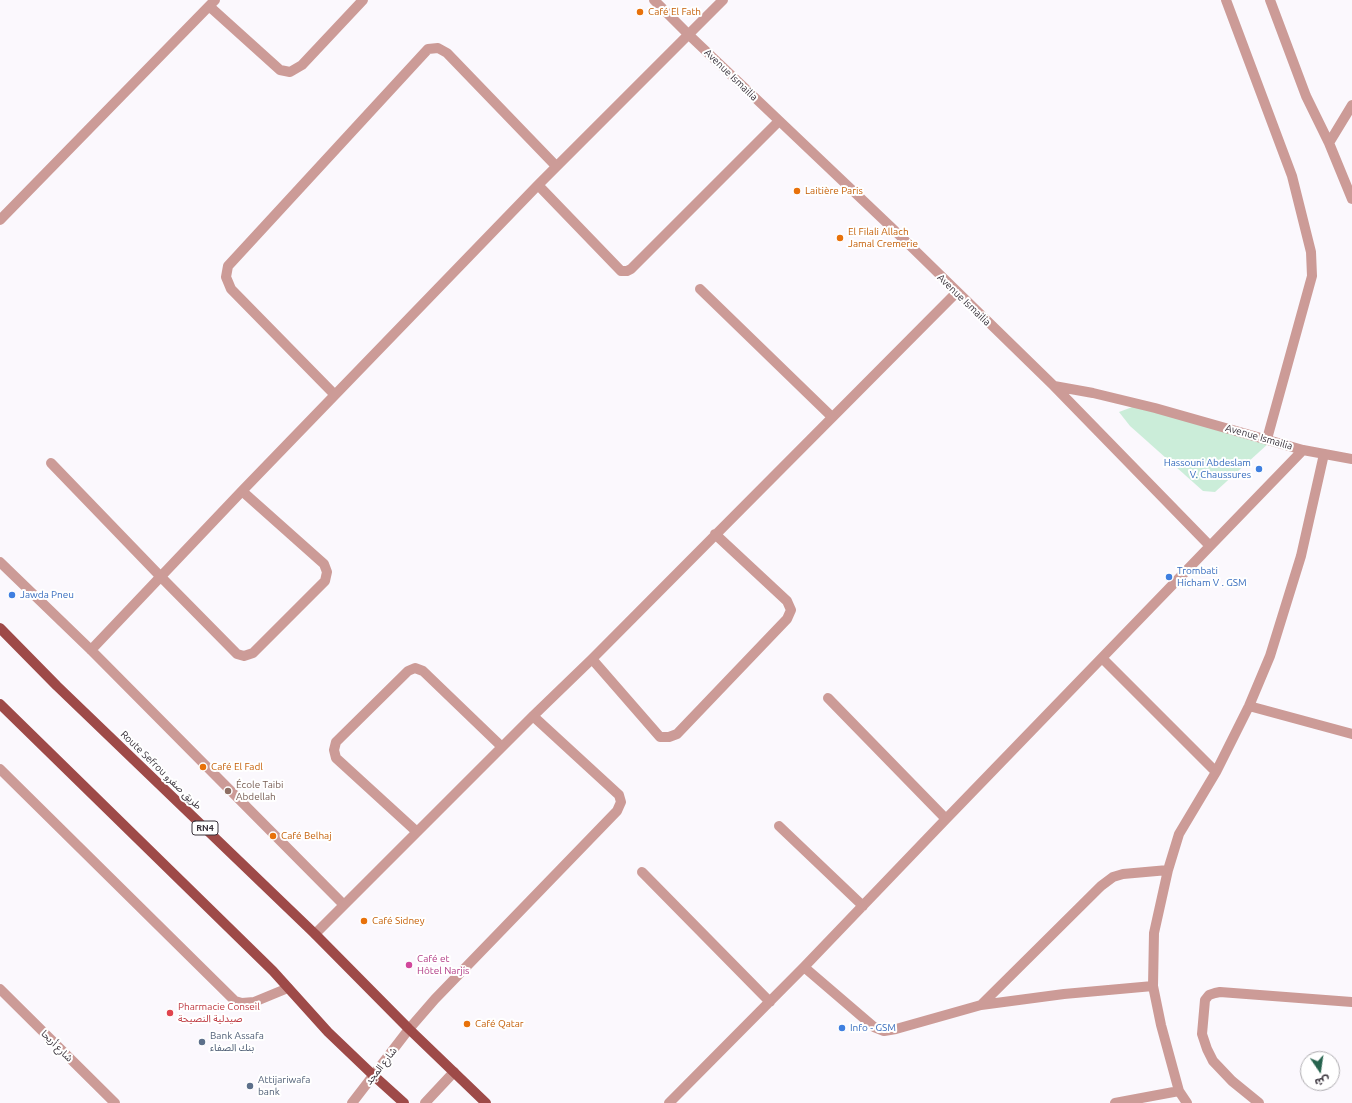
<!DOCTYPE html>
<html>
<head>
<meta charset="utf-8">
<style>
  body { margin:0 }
  #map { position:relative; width:1352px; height:1103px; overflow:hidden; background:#fbf8fd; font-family:Ubuntu,"Noto Sans Arabic",sans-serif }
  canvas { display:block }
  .north { position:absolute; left:1300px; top:1051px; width:40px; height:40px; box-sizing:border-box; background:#fff; border:1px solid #afadb1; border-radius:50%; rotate:167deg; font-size:11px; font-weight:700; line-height:16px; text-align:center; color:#38323b }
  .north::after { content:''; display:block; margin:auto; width:14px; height:18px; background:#26634e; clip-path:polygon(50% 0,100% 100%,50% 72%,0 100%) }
</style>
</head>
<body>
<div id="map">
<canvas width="1352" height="1103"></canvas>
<div class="north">ش</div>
</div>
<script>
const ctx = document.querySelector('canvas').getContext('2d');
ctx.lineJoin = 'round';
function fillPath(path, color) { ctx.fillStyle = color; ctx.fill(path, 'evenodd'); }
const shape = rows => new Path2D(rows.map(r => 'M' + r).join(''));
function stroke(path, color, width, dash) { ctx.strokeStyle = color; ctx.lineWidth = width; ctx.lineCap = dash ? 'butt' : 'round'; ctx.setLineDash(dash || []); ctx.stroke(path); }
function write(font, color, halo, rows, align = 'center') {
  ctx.font = font + ' Ubuntu,"Noto Sans Arabic",sans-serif'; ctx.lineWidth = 4; ctx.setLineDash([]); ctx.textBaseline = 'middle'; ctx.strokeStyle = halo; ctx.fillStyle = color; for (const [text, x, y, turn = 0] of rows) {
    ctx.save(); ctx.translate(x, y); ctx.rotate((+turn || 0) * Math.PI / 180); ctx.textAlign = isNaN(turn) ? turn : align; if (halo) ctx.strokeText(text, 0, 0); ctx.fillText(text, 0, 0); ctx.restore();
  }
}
const green = shape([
  [1135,406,1269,443,1215,492,1203,491,1130,426,1119,412]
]);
const minor = shape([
  [654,0,689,35,891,227,1054,386,1210,546],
  [1226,0,1292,176,1311,252,1312,276,1267,439],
  [1270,0,1306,96,1329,143,1352,199],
  [209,6,280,70,290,72,302,65,363,0],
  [1329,143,1352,105],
  [538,185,621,271,627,271,631,269,779,121],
  [0,220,215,0],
  [700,289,832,417],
  [1054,386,1093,393,1155,408,1303,450,1352,459],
  [335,395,231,289,226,277,228,266,428,49,438,48,447,53,556,166],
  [51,463,160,576,237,654,244,656,253,653,325,581,327,572,324,564,242,491],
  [0,562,91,650,344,905],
  [91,650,242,491,538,185,723,0],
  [1102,658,1216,772],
  [592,659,660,737,669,737,677,734,787,619,791,610,787,601,715,534],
  [828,698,946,819],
  [1249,706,1352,734],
  [0,769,235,1001,242,1003,254,1002,288,988],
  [779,826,863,906],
  [417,832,336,758,334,750,336,742,408,671,415,668,423,671,502,747],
  [1168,870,1154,933,1153,986,1161,1025,1179,1091,1187,1103],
  [642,872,770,1002],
  [315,934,533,716,592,659,957,292],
  [804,967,874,1027,884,1031,896,1029,981,1005,1101,886,1113,877,1123,874,1168,870,1179,834,1216,772,1249,706,1270,656,1301,556,1324,454],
  [0,989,115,1103],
  [981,1005,1064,994,1153,986],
  [352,1103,409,1029,435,999,617,811,621,802,619,795,533,716],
  [425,1103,454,1072],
  [669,1103,804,967,946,819,1303,450],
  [1115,1103,1179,1091],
  [1259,1103,1232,1081,1213,1061,1207,1049,1202,1034,1205,1000,1209,995,1215,993,1220,992,1352,1002]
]);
const major = shape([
  [0,628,57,686,315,934,409,1029,486,1103],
  [0,704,273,971,328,1032,373,1075,404,1103]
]);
const markers = [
  [640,12,4,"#e8710a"],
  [797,191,4,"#e8710a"],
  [840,238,4,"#e8710a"],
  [1259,469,4,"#3f7fe0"],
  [1169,577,4,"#3f7fe0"],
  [12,595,4,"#3f7fe0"],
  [203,767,4,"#e8710a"],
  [228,791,4,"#8d6e63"],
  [273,836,4,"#e8710a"],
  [364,921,4,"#e8710a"],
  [409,965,4,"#d1479c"],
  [170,1013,4,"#e0444e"],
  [467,1024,4,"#e8710a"],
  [842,1028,4,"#3f7fe0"],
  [202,1042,4,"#5c6f8a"],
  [250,1086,4,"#5c6f8a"]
];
const shields = [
  [205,828,26]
];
const shieldNames = [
  ["RN4",205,828]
];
const foodNames = [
  ["Café El Fath",648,12],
  ["Laitière Paris",805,191],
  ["El Filali Allach",848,232],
  ["Jamal Cremerie",848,244],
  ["Café El Fadl",211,767],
  ["Café Belhaj",281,836],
  ["Café Sidney",372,921],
  ["Café Qatar",475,1024]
];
const streetNames = [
  ["Avenue Ismailia",731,75,44],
  ["Avenue Ismailia",964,300,44],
  ["Avenue Ismailia",1259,437,16],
  ["Route Sefrou طريق صفرو",161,770,44],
  ["شارع أريحا",57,1046,45],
  ["شارع المجد",381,1066,-52]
];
const shopNames = [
  ["Hassouni Abdeslam",1251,463,"right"],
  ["V. Chaussures",1251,475,"right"],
  ["Trombati",1177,571],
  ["Hicham V . GSM",1177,583],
  ["Jawda Pneu",20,595],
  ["Info - GSM",850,1028]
];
const educationNames = [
  ["École Taibi",236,785],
  ["Abdellah",236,797]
];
const hotelNames = [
  ["Café et",417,959],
  ["Hôtel Narjis",417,971]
];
const healthNames = [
  ["Pharmacie Conseil",178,1007],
  ["صيدلية النصيحة",178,1019]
];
const serviceNames = [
  ["Bank Assafa",210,1036],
  ["بنك الصفاء",210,1048],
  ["Attijariwafa",258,1080],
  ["bank",258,1092]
];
fillPath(green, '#cbedd9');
stroke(minor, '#cc9b97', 10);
stroke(major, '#9e4a48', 10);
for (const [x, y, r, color] of markers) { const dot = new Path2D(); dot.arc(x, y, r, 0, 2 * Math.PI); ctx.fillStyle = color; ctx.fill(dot); stroke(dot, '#fff', 1.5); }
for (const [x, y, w] of shields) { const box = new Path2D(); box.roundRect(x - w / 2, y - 7, w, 14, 3); ctx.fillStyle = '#fff'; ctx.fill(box); stroke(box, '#38323b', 1); }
write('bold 9px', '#38323b', null, shieldNames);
write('10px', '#c56008', '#fff', foodNames, 'left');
write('10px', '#38323b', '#fff', streetNames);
write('10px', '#366cbe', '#fff', shopNames, 'left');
write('10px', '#785e54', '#fff', educationNames, 'left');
write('10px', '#b23c85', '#fff', hotelNames, 'left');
write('10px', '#be3a42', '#fff', healthNames, 'left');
write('10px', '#4e5e75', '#fff', serviceNames, 'left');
</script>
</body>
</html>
